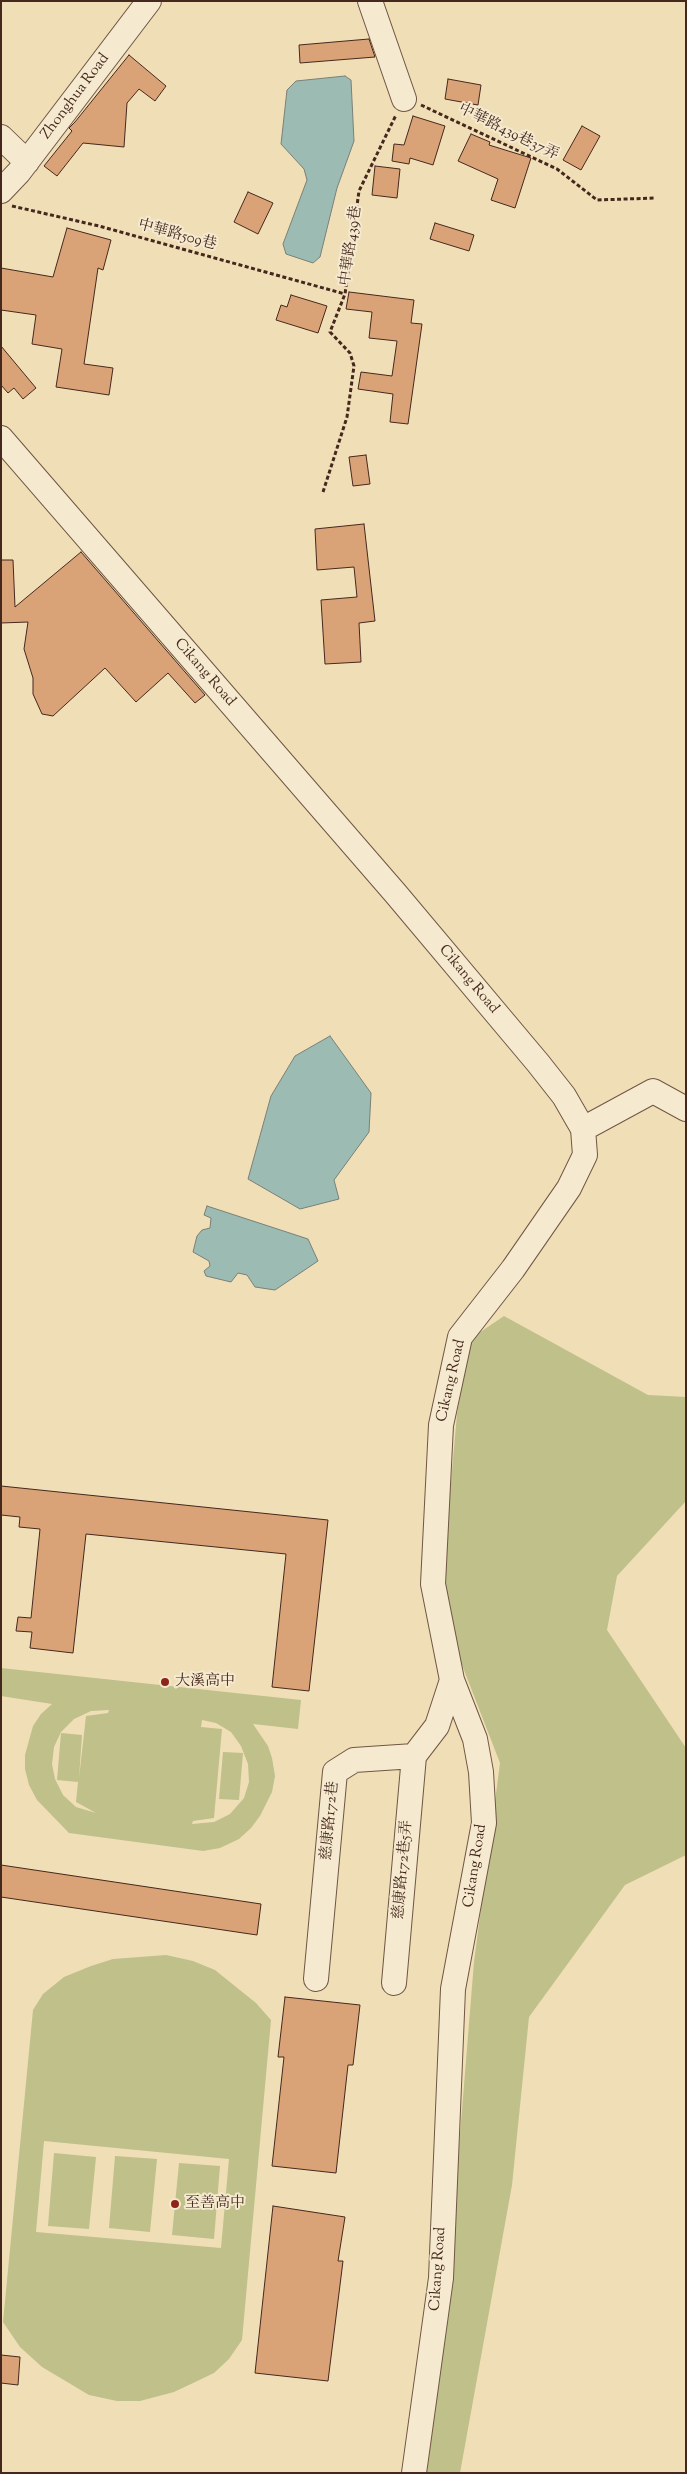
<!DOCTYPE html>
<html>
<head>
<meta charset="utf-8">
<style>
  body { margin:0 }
  #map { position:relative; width:687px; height:2474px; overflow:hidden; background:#f0deb7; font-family:"Sorts Mill Goudy",serif }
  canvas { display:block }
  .frame { position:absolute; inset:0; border:2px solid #45281d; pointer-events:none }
</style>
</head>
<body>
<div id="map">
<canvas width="687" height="2474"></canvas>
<div class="frame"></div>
</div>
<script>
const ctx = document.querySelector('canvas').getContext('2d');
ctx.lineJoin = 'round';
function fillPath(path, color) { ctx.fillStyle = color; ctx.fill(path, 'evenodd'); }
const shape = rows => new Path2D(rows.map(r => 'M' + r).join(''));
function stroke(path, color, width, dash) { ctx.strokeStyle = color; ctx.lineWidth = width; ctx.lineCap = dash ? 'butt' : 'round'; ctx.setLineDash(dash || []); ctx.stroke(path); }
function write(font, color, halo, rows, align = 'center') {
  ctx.font = font + ' "Sorts Mill Goudy","Noto Serif TC",serif'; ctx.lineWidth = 4; ctx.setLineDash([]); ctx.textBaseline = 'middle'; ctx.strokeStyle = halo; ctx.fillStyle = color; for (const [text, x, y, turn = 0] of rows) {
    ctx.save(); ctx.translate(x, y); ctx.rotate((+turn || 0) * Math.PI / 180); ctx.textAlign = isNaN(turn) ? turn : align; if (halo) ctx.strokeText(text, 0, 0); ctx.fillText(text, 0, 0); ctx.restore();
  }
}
const green = shape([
  [504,1316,648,1395,686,1397,686,1501,617,1576,607,1630,686,1748,686,1855,625,1885,529,2017,512,2185,460,2473,427,2473,444,2332,474,1962,500,1763,440,1608,457,1414,470,1339],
  [1,1668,301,1700,298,1729,253,1724,268,1746,272,1758,275,1776,272,1792,260,1816,251,1828,239,1839,220,1848,203,1851,69,1833,37,1800,29,1785,25,1769,25,1755,33,1726,41,1714,52,1704,1,1696],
  [109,1710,108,1713,86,1716,79,1778,82,1735,61,1733,57,1780,78,1782,76,1802,96,1813,76,1807,63,1795,55,1779,52,1764,54,1747,61,1732,74,1719,91,1711],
  [202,1720,216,1723,231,1732,241,1746,248,1764,249,1782,244,1798,230,1814,214,1822,192,1824,193,1821,214,1818,222,1729,201,1727],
  [223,1752,243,1753,239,1800,219,1799],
  [166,1955,193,1961,215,1970,256,2003,271,2020,242,2340,229,2359,214,2373,191,2384,174,2392,140,2401,117,2401,89,2395,42,2367,20,2347,3,2322,33,2010,43,1994,64,1977,91,1966,113,1959],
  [44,2141,229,2159,221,2248,36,2232],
  [54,2153,96,2157,89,2229,48,2226],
  [115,2156,157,2159,150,2232,109,2228],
  [179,2163,220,2166,214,2239,172,2235]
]);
const water = shape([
  [345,76,351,80,354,141,337,188,320,257,313,263,286,254,283,244,307,180,304,169,281,144,287,90,296,81,345,76],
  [330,1036,371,1093,369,1132,334,1180,339,1199,300,1209,248,1179,271,1096,295,1056,330,1036],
  [207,1206,308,1239,318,1261,275,1290,255,1287,247,1275,238,1273,231,1282,206,1276,204,1271,210,1266,209,1261,193,1252,197,1236,202,1230,210,1228,211,1218,204,1215,207,1206]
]);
const building = shape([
  [369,39,375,57,300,63,299,45,369,39],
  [129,55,166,86,155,101,139,89,127,103,124,147,83,143,57,176,44,166,72,131,69,128,75,122,129,55],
  [448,79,481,85,478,105,445,99,448,79],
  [413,116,445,126,433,165,410,158,409,164,392,161,394,144,404,145,413,116],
  [582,126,600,136,581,170,563,160,582,126],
  [471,134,490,142,489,145,531,158,515,208,491,200,498,179,458,161,471,134],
  [375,166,400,169,397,198,372,195,375,166],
  [248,192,273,203,258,234,234,222,248,192],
  [435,223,474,235,469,251,430,239,435,223],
  [67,228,111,240,103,270,98,268,84,364,113,368,109,395,56,387,62,349,32,344,36,315,1,310,1,268,53,277,67,228],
  [349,292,414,300,411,323,422,324,408,424,390,422,393,394,358,389,361,372,392,376,397,341,369,338,372,312,346,309,349,292],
  [291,295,327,306,318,333,276,320,281,305,287,307,291,295],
  [1,346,36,388,23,399,14,388,8,393,1,385,1,346],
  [366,455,370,484,353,486,349,457,366,455],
  [364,524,375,621,359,623,361,662,325,664,321,600,357,597,354,567,317,570,315,529,364,524],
  [81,552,205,695,195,703,168,673,136,702,105,668,53,716,42,714,33,694,33,678,24,649,28,622,1,623,1,560,13,560,15,607,81,552],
  [1,1486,328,1520,309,1691,272,1687,286,1554,86,1534,73,1653,30,1648,32,1632,16,1631,18,1617,31,1618,40,1529,19,1527,20,1517,1,1515,1,1486],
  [1,1865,261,1904,257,1935,1,1897,1,1865],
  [285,1997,360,2005,353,2065,348,2065,336,2173,272,2166,284,2057,278,2057,285,1997],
  [273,2206,345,2217,338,2261,343,2261,328,2381,255,2373,273,2206],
  [1,2355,20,2357,18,2385,1,2383,1,2355]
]);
const path = shape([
  [421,105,557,169,597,200,655,198],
  [12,206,99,226,345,294],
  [323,492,347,417,354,366,350,353,330,332,345,294,359,191,396,115]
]);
const minor = shape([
  [370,1,404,99],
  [1,137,27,162],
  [1,191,19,172,149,1],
  [1,438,396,894,538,1063,564,1096,583,1129,585,1155,569,1188,513,1269,460,1337,441,1425,433,1584,452,1680,475,1739,481,1772,484,1823,453,1989,441,2278,414,2473],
  [583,1129,653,1091,686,1109],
  [316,1979,335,1772,354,1760,414,1756,437,1726,452,1680],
  [394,1983,414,1756]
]);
const markers = [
  [165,1682,5,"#8f2418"],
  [175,2204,5,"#8f2418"]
];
const streetNames = [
  ["Zhonghua Road",76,97,-53],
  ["中華路439巷37弄",508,133,26],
  ["中華路509巷",177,236,15],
  ["中華路439巷",352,246,-82],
  ["Cikang Road",204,673,49],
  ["Cikang Road",468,980,50],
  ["Cikang Road",452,1381,-77],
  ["慈康路172巷",331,1821,-85],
  ["Cikang Road",476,1866,-81],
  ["慈康路172巷5弄",404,1870,-85],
  ["Cikang Road",439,2269,-86]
];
const poiNames = [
  ["大溪高中",175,1682],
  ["至善高中",185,2204]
];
fillPath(green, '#bfc08a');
fillPath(water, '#9bbbb3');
stroke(water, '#798077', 1);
fillPath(building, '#daa377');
stroke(building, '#45281d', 1);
stroke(minor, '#705644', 26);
stroke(path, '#45281d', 3, [4, 2.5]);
stroke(minor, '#f5ead0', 24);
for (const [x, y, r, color] of markers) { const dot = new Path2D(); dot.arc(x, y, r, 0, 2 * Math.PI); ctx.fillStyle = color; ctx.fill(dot); stroke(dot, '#f5ead0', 2); }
write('15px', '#45281d', '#f5ead0', streetNames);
write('15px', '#45281d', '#f5ead0', poiNames, 'left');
</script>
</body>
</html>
